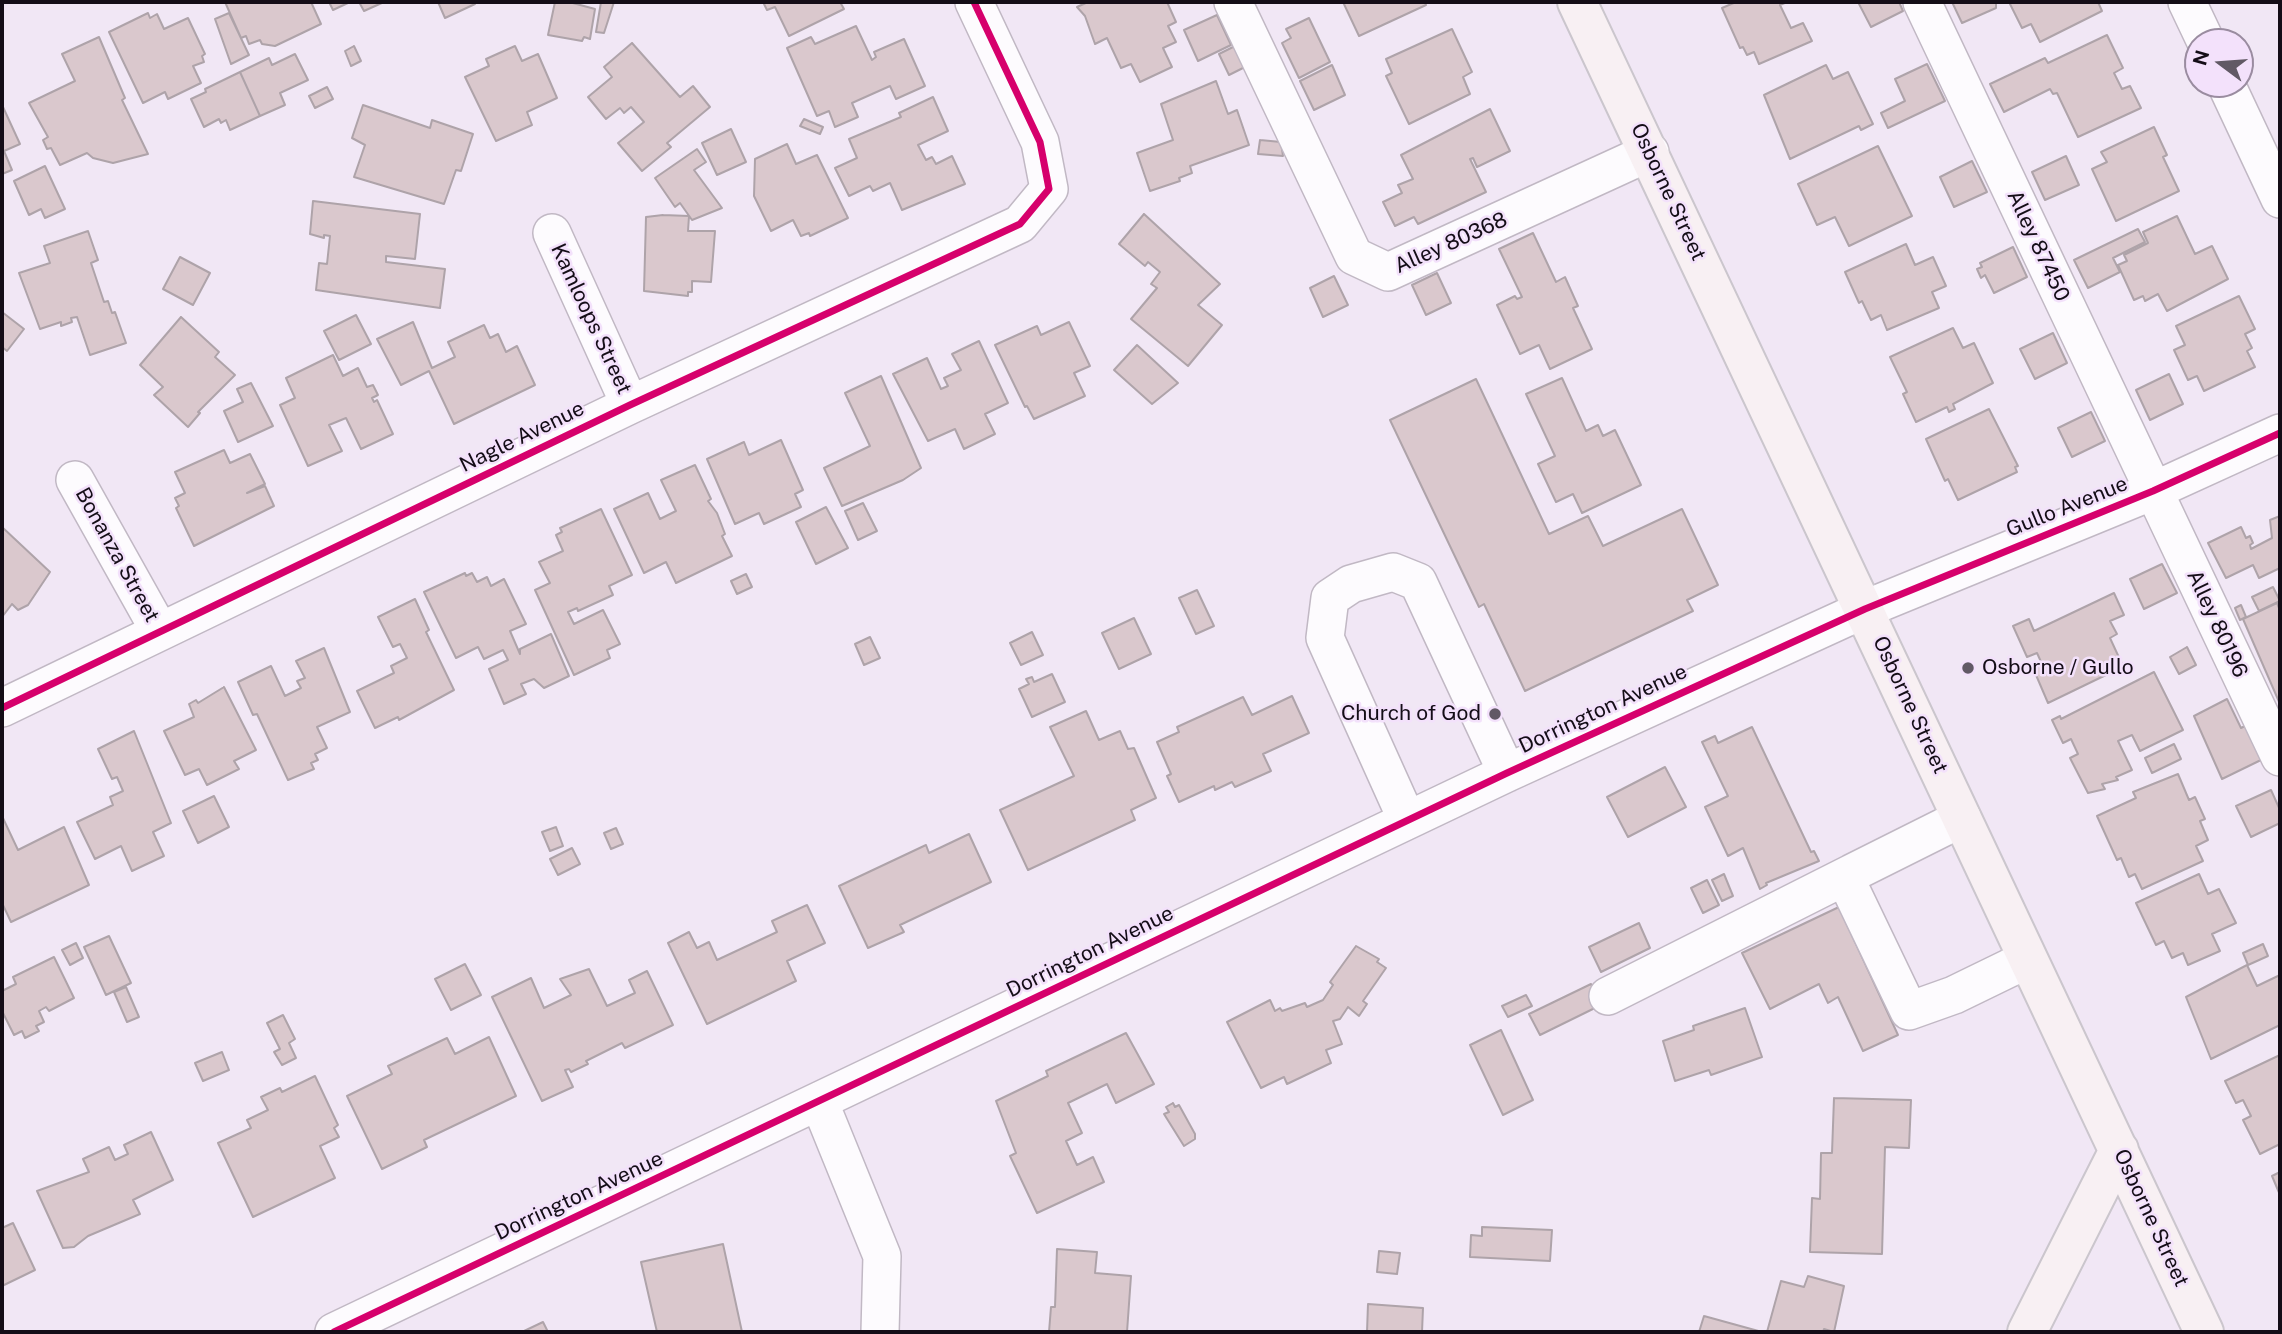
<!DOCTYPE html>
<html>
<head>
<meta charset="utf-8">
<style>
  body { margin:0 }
  #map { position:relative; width:2282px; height:1334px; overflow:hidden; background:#f1e7f5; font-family:"Public Sans",sans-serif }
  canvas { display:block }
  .frame { position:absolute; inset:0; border:4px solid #140d17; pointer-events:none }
  .north { position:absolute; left:2184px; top:28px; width:70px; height:70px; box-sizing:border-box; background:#f3e1fb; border:2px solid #9a8ca0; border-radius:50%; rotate:286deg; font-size:19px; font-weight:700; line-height:28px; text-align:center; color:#140d17 }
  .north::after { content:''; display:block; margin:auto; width:24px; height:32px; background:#615965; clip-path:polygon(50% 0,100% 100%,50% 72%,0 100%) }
</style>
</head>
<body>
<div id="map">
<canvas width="2282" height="1334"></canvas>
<div class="frame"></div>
<div class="north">N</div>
</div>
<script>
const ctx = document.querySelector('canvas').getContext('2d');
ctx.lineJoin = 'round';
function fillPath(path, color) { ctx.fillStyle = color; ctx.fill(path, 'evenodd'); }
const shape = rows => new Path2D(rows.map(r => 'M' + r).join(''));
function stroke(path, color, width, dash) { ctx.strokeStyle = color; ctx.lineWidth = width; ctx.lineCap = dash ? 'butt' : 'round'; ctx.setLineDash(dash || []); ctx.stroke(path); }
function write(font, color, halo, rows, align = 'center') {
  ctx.font = font + ' "Public Sans",sans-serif'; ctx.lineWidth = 5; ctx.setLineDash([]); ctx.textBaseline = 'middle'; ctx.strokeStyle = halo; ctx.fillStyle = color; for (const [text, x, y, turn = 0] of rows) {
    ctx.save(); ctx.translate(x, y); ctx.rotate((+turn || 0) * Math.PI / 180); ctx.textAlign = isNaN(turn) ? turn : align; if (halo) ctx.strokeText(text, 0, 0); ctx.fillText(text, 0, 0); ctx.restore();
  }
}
const building = shape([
  [225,2,311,2,321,24,275,46,262,44,260,40,249,44,246,36,241,38,225,2],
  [329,2,350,2,333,10,329,2],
  [359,2,384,2,364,11,359,2],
  [438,2,474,2,475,4,445,18,438,2],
  [555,2,569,2,595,9,590,39,584,37,582,41,548,35,555,2],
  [601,2,614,2,604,33,596,32,601,2],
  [763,2,840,2,844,9,789,36,775,7,767,10,763,2],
  [1088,2,1167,2,1176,22,1168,26,1176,42,1163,48,1172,67,1140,82,1131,64,1121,68,1107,38,1095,44,1085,16,1077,7,1088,2],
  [1343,2,1425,2,1426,5,1359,36,1343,2],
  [1736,2,1787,2,1780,5,1791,28,1803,23,1812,41,1759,64,1754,52,1747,55,1743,47,1740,48,1722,8,1736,2],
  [1858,2,1899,2,1903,11,1871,27,1858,2],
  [1952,2,1996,2,1996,8,1962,23,1952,2],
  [2009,2,2098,2,2102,11,2040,42,2031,24,2022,28,2009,2],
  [148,13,150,18,157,14,164,29,188,18,205,54,202,56,204,62,193,66,201,83,168,99,165,92,143,103,109,32,148,13],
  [229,13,249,55,231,64,215,19,229,13],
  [1217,15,1231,45,1198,61,1184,30,1217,15],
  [1309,18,1330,62,1299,78,1282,43,1291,38,1286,29,1309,18],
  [856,26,872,60,876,57,874,52,904,39,925,86,896,99,890,86,852,103,858,117,835,127,829,111,817,116,787,48,811,37,815,44,856,26],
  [1452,29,1472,72,1463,77,1470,94,1409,124,1386,76,1392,73,1386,59,1452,29],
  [2107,35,2123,68,2114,73,2122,89,2130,86,2141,108,2078,137,2057,93,2053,94,2050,89,2004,112,1990,84,2045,58,2048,63,2107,35],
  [99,37,125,98,122,100,148,154,113,163,93,158,87,153,60,165,51,148,47,149,43,140,48,137,29,103,75,81,62,54,99,37],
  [632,43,680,97,693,86,710,107,667,143,671,147,642,171,618,143,644,122,631,107,624,113,620,108,606,119,588,97,612,77,604,67,632,43],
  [354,46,361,61,351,66,345,51,354,46],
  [515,46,522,61,538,54,557,98,527,112,532,125,496,141,465,77,489,66,486,59,515,46],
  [1235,46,1245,67,1229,75,1219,54,1235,46],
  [295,54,308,80,280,93,285,105,260,116,240,72,269,58,272,65,295,54],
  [1927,64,1945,101,1888,128,1881,113,1905,101,1895,79,1927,64],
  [1332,65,1345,95,1314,110,1300,81,1332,65],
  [1826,65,1833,79,1848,72,1873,124,1861,130,1859,126,1790,159,1764,95,1826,65],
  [240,72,260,116,230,130,226,120,221,123,219,119,204,127,191,99,206,92,205,89,240,72],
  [1216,81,1228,114,1237,110,1249,145,1190,166,1192,173,1179,178,1180,181,1150,191,1137,153,1173,140,1161,104,1216,81],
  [327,87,333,99,315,108,309,96,327,87],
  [933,97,948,131,918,145,926,160,932,157,936,164,952,156,965,184,902,210,890,183,873,191,870,186,849,196,835,168,857,158,849,139,901,117,899,113,933,97],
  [363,105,430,128,432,120,473,134,461,171,456,170,444,204,354,177,365,145,352,138,363,105],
  [3,107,20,144,4,151,12,170,2,174,3,107],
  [1490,109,1510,151,1477,167,1473,158,1470,159,1486,192,1418,224,1414,217,1395,226,1383,202,1402,193,1398,185,1413,179,1401,155,1490,109],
  [804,119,823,127,820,134,800,126,804,119],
  [2154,127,2167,155,2163,157,2179,191,2116,221,2092,169,2107,162,2101,152,2154,127],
  [731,129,746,162,717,175,702,143,731,129],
  [1260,140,1281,142,1283,156,1258,154,1260,140],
  [787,144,796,164,817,155,848,218,810,236,809,233,801,236,793,220,771,231,754,196,755,159,787,144],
  [1878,146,1912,216,1849,246,1835,217,1817,225,1798,184,1878,146],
  [697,149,706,162,694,170,722,208,692,220,680,203,675,207,655,178,697,149],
  [2066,156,2079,185,2045,200,2032,172,2066,156],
  [1972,161,1987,192,1954,207,1940,177,1972,161],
  [45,166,65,209,45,218,41,209,29,215,14,181,45,166],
  [313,201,420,214,415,259,386,256,386,262,445,269,440,308,316,290,319,263,327,264,330,236,324,235,324,238,310,234,313,201],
  [1144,214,1220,284,1198,305,1222,325,1188,366,1131,319,1157,288,1151,284,1160,272,1148,262,1145,266,1119,244,1144,214],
  [663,215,689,216,688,231,715,231,711,282,692,281,692,292,688,292,688,296,644,291,646,217,663,215],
  [2177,216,2195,254,2212,246,2228,279,2167,311,2158,294,2145,301,2143,296,2134,300,2118,265,2127,261,2124,255,2148,243,2143,232,2177,216],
  [2138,229,2145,242,2113,258,2120,272,2088,288,2074,260,2138,229],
  [88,231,98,260,91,263,104,302,108,301,112,313,115,312,126,343,90,355,77,317,71,318,72,322,61,326,61,322,40,329,19,273,50,263,44,246,88,231],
  [1533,233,1556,282,1565,277,1578,306,1573,308,1592,349,1550,369,1539,345,1520,354,1497,305,1515,296,1517,299,1522,297,1499,249,1533,233],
  [1906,244,1915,265,1933,257,1946,286,1932,292,1939,308,1887,330,1881,315,1871,320,1862,301,1859,303,1845,272,1906,244],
  [2013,247,2027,277,1994,293,1985,275,1981,278,1977,269,1982,267,1980,263,2013,247],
  [180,257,210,273,193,305,163,289,180,257],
  [1437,273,1451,303,1426,315,1412,285,1437,273],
  [1334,276,1348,305,1323,317,1310,288,1334,276],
  [2239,296,2255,329,2245,334,2252,348,2247,351,2255,367,2204,391,2197,376,2188,380,2174,350,2185,345,2176,326,2239,296],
  [2,312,24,329,7,351,2,347,2,312],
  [356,315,371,344,339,360,324,331,356,315],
  [181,317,219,352,215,357,235,375,198,412,200,413,188,427,154,395,163,387,140,365,181,317],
  [413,322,432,368,455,357,448,342,484,325,490,338,498,334,506,352,517,346,535,385,454,424,429,371,401,385,377,339,413,322],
  [1069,322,1090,366,1074,373,1085,396,1034,419,1027,406,1025,407,995,345,1037,326,1041,335,1069,322],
  [1953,328,1963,348,1974,343,1993,383,1953,404,1955,409,1949,412,1947,407,1916,422,1903,394,1907,392,1890,357,1953,328],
  [2053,333,2067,363,2035,379,2020,349,2053,333],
  [979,341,1008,403,985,414,995,434,964,449,955,429,928,441,893,374,927,358,941,389,948,386,944,378,961,370,952,354,979,341],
  [1137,345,1178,383,1152,404,1114,370,1137,345],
  [333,355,343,376,358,368,367,387,373,385,378,395,372,398,374,402,377,400,393,434,361,449,346,418,329,425,342,451,308,466,280,405,295,398,286,378,333,355],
  [2169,374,2183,404,2150,420,2136,390,2169,374],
  [881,376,921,468,903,480,842,506,824,468,870,446,845,393,881,376],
  [1562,378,1586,431,1598,425,1603,436,1615,430,1641,485,1582,513,1573,494,1556,502,1538,464,1555,456,1526,394,1562,378],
  [1476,379,1549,534,1588,516,1603,546,1682,509,1718,585,1687,600,1693,611,1525,691,1484,604,1479,607,1390,420,1476,379],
  [251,383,273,426,238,442,224,411,243,402,237,389,251,383],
  [1989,409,2018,466,2015,467,2017,472,1958,500,1948,479,1945,481,1926,439,1989,409],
  [2091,412,2105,441,2072,457,2058,428,2091,412],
  [781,440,803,490,795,494,801,507,764,524,759,513,735,524,707,459,744,442,749,455,781,440],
  [224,450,230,463,250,454,265,484,247,493,265,486,274,506,194,546,176,508,179,506,175,498,185,493,175,472,224,450],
  [695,465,711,499,708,501,717,513,725,534,722,536,732,556,676,583,666,562,644,573,614,509,648,493,660,519,676,511,661,480,695,465],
  [863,503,877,531,858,540,845,511,863,503],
  [826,507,848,548,816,564,796,522,826,507],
  [601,509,632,575,609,586,613,595,578,611,577,608,568,612,574,624,603,610,620,644,607,650,610,658,574,675,535,590,550,583,539,562,563,551,556,535,562,532,560,528,601,509],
  [2280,516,2280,568,2259,578,2253,565,2226,578,2208,543,2241,527,2246,538,2250,536,2253,543,2250,545,2251,549,2272,538,2270,520,2280,516],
  [2,527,50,572,28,605,18,610,12,604,2,617,2,527],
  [2162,564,2177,593,2144,609,2130,579,2162,564],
  [465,573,466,576,472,573,477,582,487,577,491,586,504,579,526,624,510,631,520,654,520,649,551,634,569,676,544,688,534,679,521,684,526,694,504,704,489,669,508,660,503,650,484,659,478,647,456,658,424,592,465,573],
  [746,574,752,587,737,594,731,581,746,574],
  [2273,587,2280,601,2259,611,2252,597,2273,587],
  [1197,590,1214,626,1196,634,1179,598,1197,590],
  [2114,593,2124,615,2110,621,2117,634,2110,638,2122,664,2109,670,2110,673,2048,703,2033,668,2042,664,2037,653,2027,657,2013,626,2029,619,2034,631,2114,593],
  [415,599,429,630,426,632,454,690,399,720,398,717,375,728,357,691,394,673,391,666,407,658,400,644,393,647,378,617,415,599],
  [2277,603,2280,611,2280,704,2243,619,2277,603],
  [2241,605,2246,617,2240,620,2235,608,2241,605],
  [1134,618,1151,654,1119,669,1102,633,1134,618],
  [1032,632,1043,655,1021,665,1010,643,1032,632],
  [870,637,880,658,864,665,855,644,870,637],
  [2187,647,2196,665,2179,674,2170,657,2187,647],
  [324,648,350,712,317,727,327,748,315,754,318,760,311,763,314,769,288,780,257,714,253,715,238,682,271,666,285,696,301,688,297,681,305,678,296,661,324,648],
  [2154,672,2183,730,2140,751,2132,735,2118,741,2132,770,2116,777,2118,780,2102,784,2105,789,2088,793,2070,758,2078,754,2071,739,2063,743,2052,720,2060,716,2061,719,2154,672],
  [1052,674,1065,702,1032,717,1019,689,1029,684,1026,679,1032,677,1034,682,1052,674],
  [224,687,256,750,234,761,239,769,207,785,199,769,185,775,164,731,194,717,189,704,196,700,198,703,224,687],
  [1292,696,1309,733,1263,754,1271,771,1235,787,1232,782,1215,790,1214,786,1179,802,1167,776,1171,774,1157,742,1179,732,1177,727,1243,697,1252,715,1292,696],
  [2227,699,2241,728,2247,725,2263,759,2222,779,2194,716,2227,699],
  [1086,711,1099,740,1120,731,1128,749,1134,748,1156,798,1131,810,1135,820,1028,870,1000,810,1074,776,1050,727,1086,711],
  [1752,727,1811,852,1814,851,1819,861,1766,883,1767,885,1760,889,1743,848,1728,856,1705,807,1728,796,1702,742,1715,736,1718,743,1752,727],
  [134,731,171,823,153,832,164,856,132,871,121,846,95,859,77,822,113,805,110,797,123,791,117,777,112,779,98,749,134,731],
  [2174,744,2181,759,2152,773,2145,758,2174,744],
  [1665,767,1686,807,1628,837,1607,797,1665,767],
  [2178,774,2189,800,2195,797,2205,819,2200,821,2208,840,2196,846,2203,861,2142,889,2135,874,2129,877,2121,858,2117,860,2097,816,2136,798,2133,792,2178,774],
  [2271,790,2280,810,2280,823,2251,837,2236,806,2271,790],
  [214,796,229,827,198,843,183,811,214,796],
  [2,816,18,850,64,827,89,885,11,922,2,903,2,816],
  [556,827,563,846,550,851,542,832,556,827],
  [616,828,623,844,611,849,604,833,616,828],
  [969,834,991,882,900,925,904,932,868,948,839,886,926,845,929,853,969,834],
  [572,848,580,864,558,875,550,859,572,848],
  [1724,874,1733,896,1722,901,1712,880,1724,874],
  [2199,874,2208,894,2219,889,2236,923,2212,934,2220,951,2188,965,2183,953,2172,958,2164,941,2156,945,2136,903,2199,874],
  [1707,880,1719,905,1703,913,1691,888,1707,880],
  [807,905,825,943,787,961,796,981,707,1024,668,943,689,932,697,948,709,942,717,960,777,932,772,921,807,905],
  [1839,907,1898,1035,1863,1051,1838,997,1828,1003,1819,984,1770,1009,1742,953,1839,907],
  [1639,923,1650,948,1601,972,1589,947,1639,923],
  [109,936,131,983,106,995,84,947,109,936],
  [76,943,83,958,70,965,62,950,76,943],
  [2263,944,2268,956,2248,965,2243,953,2263,944],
  [1356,946,1379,959,1377,962,1386,968,1363,1001,1367,1004,1359,1016,1348,1007,1340,1019,1333,1021,1342,1044,1326,1050,1331,1063,1287,1084,1284,1077,1261,1088,1227,1022,1270,1000,1275,1011,1280,1008,1282,1011,1305,1003,1307,1007,1323,1000,1333,985,1330,982,1356,946],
  [54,957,74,998,49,1011,46,1007,39,1011,44,1022,36,1026,39,1031,25,1038,22,1031,14,1035,2,1011,2,991,16,984,13,977,54,957],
  [465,964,481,995,451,1010,435,979,465,964],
  [2247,965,2257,986,2280,975,2280,1025,2211,1059,2186,997,2247,965],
  [589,969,607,1006,635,993,629,980,647,971,673,1025,625,1048,622,1043,586,1061,588,1064,571,1072,569,1069,565,1070,573,1087,542,1101,492,997,531,978,544,1008,571,995,560,979,589,969],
  [1591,984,1601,1005,1540,1035,1529,1014,1591,984],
  [126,987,139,1017,127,1022,114,992,126,987],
  [1526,995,1532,1006,1508,1017,1502,1006,1526,995],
  [1745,1008,1762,1057,1711,1075,1709,1070,1675,1081,1663,1041,1694,1030,1693,1026,1745,1008],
  [283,1015,295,1039,289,1043,296,1058,282,1065,274,1052,280,1049,267,1023,283,1015],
  [1501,1030,1533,1100,1503,1115,1470,1045,1501,1030],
  [1126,1033,1154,1084,1116,1103,1107,1084,1068,1103,1082,1133,1066,1141,1077,1165,1093,1157,1104,1182,1037,1213,1010,1156,1016,1153,996,1101,1048,1076,1046,1071,1126,1033],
  [489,1037,516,1096,424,1140,427,1147,382,1169,347,1096,392,1074,388,1066,447,1038,455,1054,489,1037],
  [222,1052,229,1070,203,1081,195,1063,222,1052],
  [2280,1055,2280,1144,2260,1154,2243,1120,2251,1116,2243,1100,2236,1103,2225,1081,2280,1055],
  [315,1076,338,1125,334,1128,339,1137,320,1146,335,1178,253,1217,218,1143,251,1128,247,1120,268,1110,261,1097,280,1088,282,1092,315,1076],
  [1834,1098,1911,1100,1909,1148,1885,1147,1882,1254,1810,1252,1812,1198,1820,1199,1821,1153,1832,1153,1834,1098],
  [1173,1103,1175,1107,1179,1105,1195,1134,1195,1139,1184,1146,1164,1114,1169,1112,1166,1107,1173,1103],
  [151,1132,173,1180,133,1200,140,1214,88,1236,74,1247,63,1248,37,1191,89,1172,83,1159,109,1147,115,1160,128,1154,124,1145,151,1132],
  [2280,1172,2280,1195,2272,1176,2280,1172],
  [13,1223,35,1270,2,1286,2,1228,13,1223],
  [1482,1227,1552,1230,1550,1261,1470,1257,1471,1235,1482,1236,1482,1227],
  [723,1244,742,1332,657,1332,641,1262,723,1244],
  [1057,1249,1097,1252,1095,1273,1131,1276,1127,1332,1049,1332,1051,1307,1055,1307,1057,1249],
  [1379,1251,1400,1253,1397,1274,1377,1272,1379,1251],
  [1808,1276,1844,1286,1834,1332,1824,1329,1823,1332,1767,1332,1781,1281,1804,1287,1808,1276],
  [1368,1304,1423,1308,1422,1332,1367,1332,1368,1304],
  [1704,1316,1762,1332,1699,1332,1704,1316],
  [543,1322,548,1332,522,1332,543,1322]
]);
const minor = shape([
  [1233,2,1354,256,1388,272,1650,152],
  [1922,2,2280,757],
  [2187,2,2206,42],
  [2226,84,2280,199],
  [552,233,630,405],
  [75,480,159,630],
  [2,708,630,405,1020,224,1049,189,1040,142,974,2],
  [1962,818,1852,873,1850,888,1909,1011,1954,995,2028,959],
  [1407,820,1325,638,1330,598,1351,584,1393,572,1418,582,1507,773],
  [1608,996,1852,873],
  [819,1101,882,1256,880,1332],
  [334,1332,1507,773,1865,609,2153,491,2280,433]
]);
const major = shape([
  [1577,2,2204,1332],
  [2027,1332,2119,1150]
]);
const cycleway = shape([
  [2,708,630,405,1020,224,1049,189,1040,142,974,2],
  [334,1332,1507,773,1865,609,2153,491,2280,433]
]);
const markers = [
  [1968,668,7,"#615965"],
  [1495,714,7,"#615965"]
];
const streetNames = [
  ["Osborne Street",1668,192,65],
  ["Alley 80368",1451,243,-24],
  ["Alley 87450",2038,246,65],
  ["Kamloops Street",591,319,65],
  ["Nagle Avenue",522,437,-26],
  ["Gullo Avenue",2067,507,-22],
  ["Bonanza Street",117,555,61],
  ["Alley 80196",2217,624,65],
  ["Osborne Street",1910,705,65],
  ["Dorrington Avenue",1603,709,-25],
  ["Dorrington Avenue",1090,952,-26],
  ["Dorrington Avenue",579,1196,-25],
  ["Osborne Street",2151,1218,65]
];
const poiNames = [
  ["Osborne / Gullo",1982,668],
  ["Church of God",1481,714,"right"]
];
fillPath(building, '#dac8cd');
stroke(building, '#aea3a9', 2);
stroke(minor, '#c1b8c4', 40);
stroke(major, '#cbc6cd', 42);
stroke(minor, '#fdfbfe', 37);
stroke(major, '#f8f0f3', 38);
stroke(cycleway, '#d6006c', 7);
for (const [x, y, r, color] of markers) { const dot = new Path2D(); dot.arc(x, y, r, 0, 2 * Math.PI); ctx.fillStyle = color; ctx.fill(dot); stroke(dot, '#f3e1fb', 2.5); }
write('21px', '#140d17', '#f3e1fb', streetNames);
write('21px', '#140d17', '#f3e1fb', poiNames, 'left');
</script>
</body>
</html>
